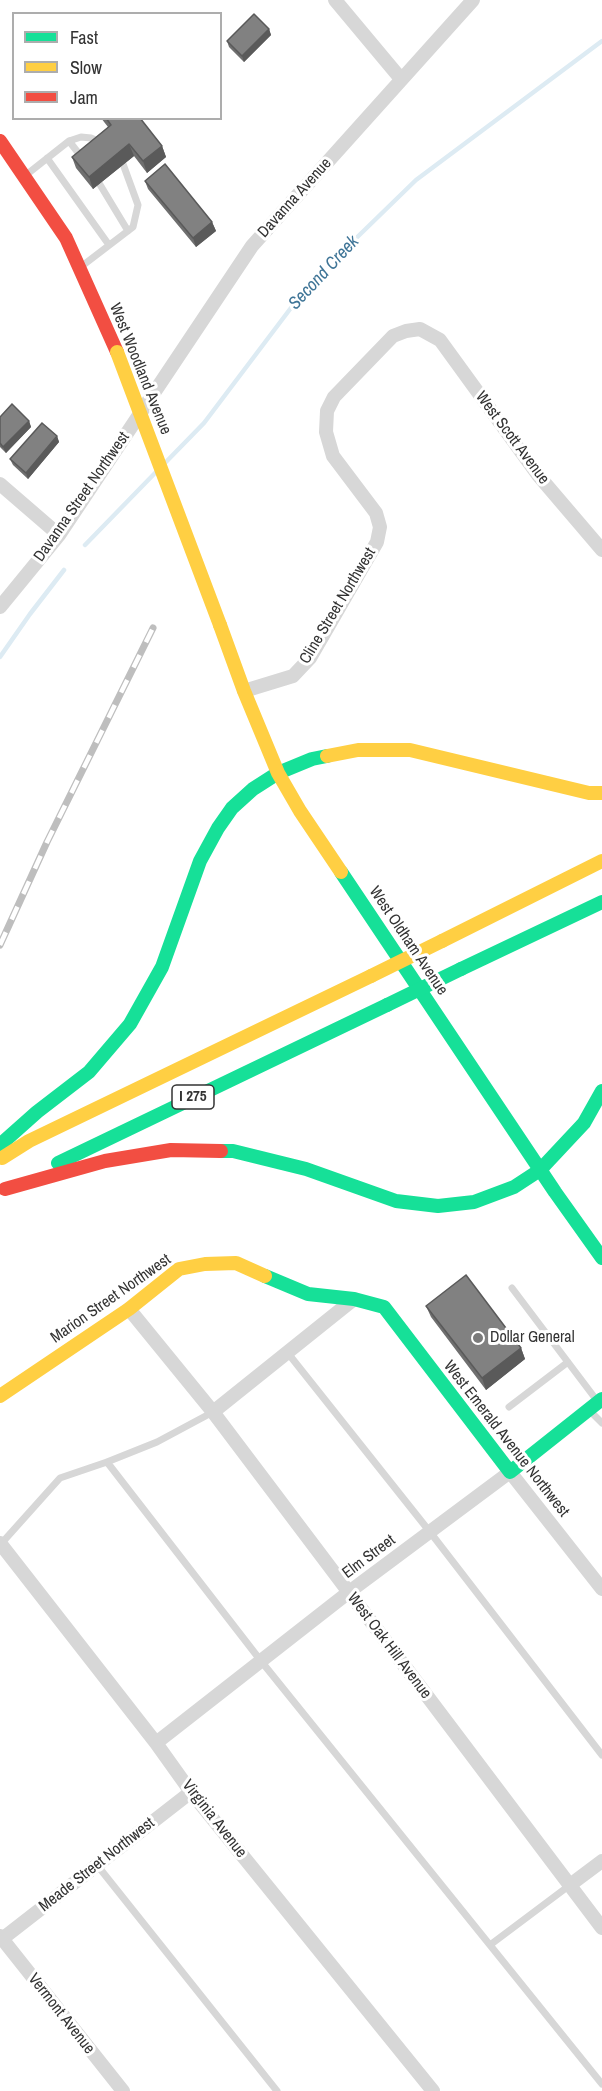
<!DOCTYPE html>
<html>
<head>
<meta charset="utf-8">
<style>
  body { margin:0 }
  #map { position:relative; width:602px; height:2091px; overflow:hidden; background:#fff; font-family:"Archivo Narrow",sans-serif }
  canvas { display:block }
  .legend { position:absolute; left:12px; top:12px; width:210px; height:108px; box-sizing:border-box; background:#fff; border:2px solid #adadad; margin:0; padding:8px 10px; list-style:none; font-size:18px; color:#333 }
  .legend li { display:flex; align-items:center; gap:12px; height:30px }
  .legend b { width:30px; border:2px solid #adadad }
</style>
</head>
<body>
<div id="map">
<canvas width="602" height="2091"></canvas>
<ul class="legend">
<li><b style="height:8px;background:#16e098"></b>Fast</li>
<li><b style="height:8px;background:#ffcf43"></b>Slow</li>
<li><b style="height:8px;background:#f24e42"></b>Jam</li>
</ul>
</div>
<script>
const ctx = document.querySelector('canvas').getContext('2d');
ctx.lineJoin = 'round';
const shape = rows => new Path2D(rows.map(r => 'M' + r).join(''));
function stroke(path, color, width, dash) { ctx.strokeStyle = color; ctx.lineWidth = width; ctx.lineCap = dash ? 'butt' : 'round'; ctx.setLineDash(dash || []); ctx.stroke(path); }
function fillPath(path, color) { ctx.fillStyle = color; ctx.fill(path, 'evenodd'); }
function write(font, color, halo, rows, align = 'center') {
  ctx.font = font + ' "Archivo Narrow",sans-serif'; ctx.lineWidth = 6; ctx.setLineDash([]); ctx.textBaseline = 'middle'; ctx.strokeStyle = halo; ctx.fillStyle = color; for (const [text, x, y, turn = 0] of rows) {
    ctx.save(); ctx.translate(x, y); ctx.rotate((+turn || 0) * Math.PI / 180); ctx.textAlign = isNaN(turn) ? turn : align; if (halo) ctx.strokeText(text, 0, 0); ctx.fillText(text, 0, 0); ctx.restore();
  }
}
const stream = shape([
  [164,464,204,423,309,284,416,180,602,41],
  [85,545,156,472],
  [0,657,30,614,64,570]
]);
const lane = shape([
  [69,141,83,159],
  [47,158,109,245],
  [26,175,69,141,81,137,91,138,100,142],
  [99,183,128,231],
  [82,266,133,227,138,205,123,164],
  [512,1288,598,1402],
  [287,1352,430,1532,602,1755],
  [509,1407,568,1362],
  [590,1411,602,1423],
  [107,1462,261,1661,602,2084],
  [1,1544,60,1478,107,1462,157,1442,213,1412],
  [97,1865,277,2091],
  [490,1945,570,1885]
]);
const street = shape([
  [335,0,401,79],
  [0,484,59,535],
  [0,607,59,535,252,246,473,0],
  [244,691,293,676,310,658,377,542,380,527,376,513,333,456,326,432,327,411,334,397,393,336,406,331,420,329,440,340,538,475,602,550],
  [129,1309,213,1412,602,1928],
  [213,1412,354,1299],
  [0,1543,156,1743,191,1792,433,2091],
  [156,1743,349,1592,510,1472,602,1589],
  [570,1885,602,1861],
  [0,1936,123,2091],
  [2,1939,191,1792]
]);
const fast = shape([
  [341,872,555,1192,602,1258],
  [461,969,602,902],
  [0,1145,37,1112,89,1072,130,1024,162,967,200,861,218,828,232,808,253,789,278,773,312,759,327,756],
  [221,1151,233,1151,306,1169,396,1201,438,1206,474,1202,514,1187,540,1170,584,1123,602,1091],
  [58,1163,387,1005],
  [265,1276,308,1294,354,1299,384,1307,510,1472,602,1399]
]);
const slow = shape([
  [220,625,244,691,278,773,300,811,341,872],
  [327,756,358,750,410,750,589,793,602,793],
  [442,941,602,861],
  [2,1158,29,1141,371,976],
  [0,1396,129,1309,179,1269,205,1264,236,1263,265,1276]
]);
const jam = shape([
  [0,141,66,238,117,352],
  [5,1189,105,1161,171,1150,221,1151]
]);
const rail = shape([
  [0,945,47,842,153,628]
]);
const fastBridge = shape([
  [387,1005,461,969]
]);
const slowBridge = shape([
  [117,352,220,625],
  [371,976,442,941]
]);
const wall = shape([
  [269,29,271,35,244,62,229,47,227,41],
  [101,118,140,118,162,146,166,157,147,173,134,156,93,189,76,168,72,157,108,127],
  [145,181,212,222,216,231,196,247,148,189],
  [0,417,29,421,31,427,6,453,0,447],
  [57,436,59,442,28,479,13,465,10,459],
  [426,1306,521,1348,525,1359,486,1390,431,1317]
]);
const shadedWall = shape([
  [269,29,271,35,244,62,242,56],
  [129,144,134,156,93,189,89,177],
  [162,146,166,157,147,173,143,161],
  [212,222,216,231,196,247,193,238],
  [29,421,31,427,6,453,3,447],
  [57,436,59,442,28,479,26,473],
  [521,1348,525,1359,486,1390,482,1378]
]);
const building = shape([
  [254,14,269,29,242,56,227,41,254,14],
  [106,118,140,118,162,146,143,161,129,144,89,177,72,157,111,125,106,118],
  [165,164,212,222,193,238,145,181,165,164],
  [12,404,29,421,3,447,0,443,0,417,12,404],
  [42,423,57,436,26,473,10,459,42,423],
  [466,1275,521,1348,482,1378,426,1306,466,1275]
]);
const markers = [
  [478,1338,6,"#7a7a7a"]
];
const shields = [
  [193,1097,42]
];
const shieldNames = [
  ["I 275",193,1097]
];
const streetNames = [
  ["Davanna Avenue",295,198,-48],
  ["West Woodland Avenue",140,369,68],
  ["West Scott Avenue",512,438,53],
  ["Davanna Street Northwest",82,497,-55],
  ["Cline Street Northwest",338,606,-59],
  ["West Oldham Avenue",408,941,56],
  ["Marion Street Northwest",111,1299,-35],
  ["West Emerald Avenue Northwest",506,1439,52],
  ["Elm Street",369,1557,-37],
  ["West Oak Hill Avenue",389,1646,53],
  ["Virginia Avenue",214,1819,52],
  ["Meade Street Northwest",97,1865,-38],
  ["Vermont Avenue",61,2014,52]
];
const poiNames = [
  ["Dollar General",490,1338]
];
const waterNames = [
  ["Second Creek",324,273,-47]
];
stroke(stream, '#ddebf3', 4.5);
stroke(lane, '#d7d7d7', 7);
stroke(street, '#d7d7d7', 14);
stroke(fast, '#16e098', 14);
stroke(slow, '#ffcf43', 14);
stroke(jam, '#f24e42', 14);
stroke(rail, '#bebebe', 7);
stroke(rail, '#fff', 4.5, [14]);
stroke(fastBridge, '#16e098', 14);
stroke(slowBridge, '#ffcf43', 14);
fillPath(wall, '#6f6f6f');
fillPath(shadedWall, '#5a5a5a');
fillPath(building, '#818181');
stroke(building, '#5a5a5a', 1.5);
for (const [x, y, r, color] of markers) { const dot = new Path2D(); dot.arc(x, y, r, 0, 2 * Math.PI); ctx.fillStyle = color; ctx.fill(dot); stroke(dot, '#fff', 2); }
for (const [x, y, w] of shields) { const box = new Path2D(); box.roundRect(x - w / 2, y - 12, w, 24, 4.5); ctx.fillStyle = '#fff'; ctx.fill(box); stroke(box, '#333', 1.5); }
write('bold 15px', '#333', null, shieldNames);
write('16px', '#333', '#fff', streetNames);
write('16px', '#333', '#fff', poiNames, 'left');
write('italic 18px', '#3f7597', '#fff', waterNames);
</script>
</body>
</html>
